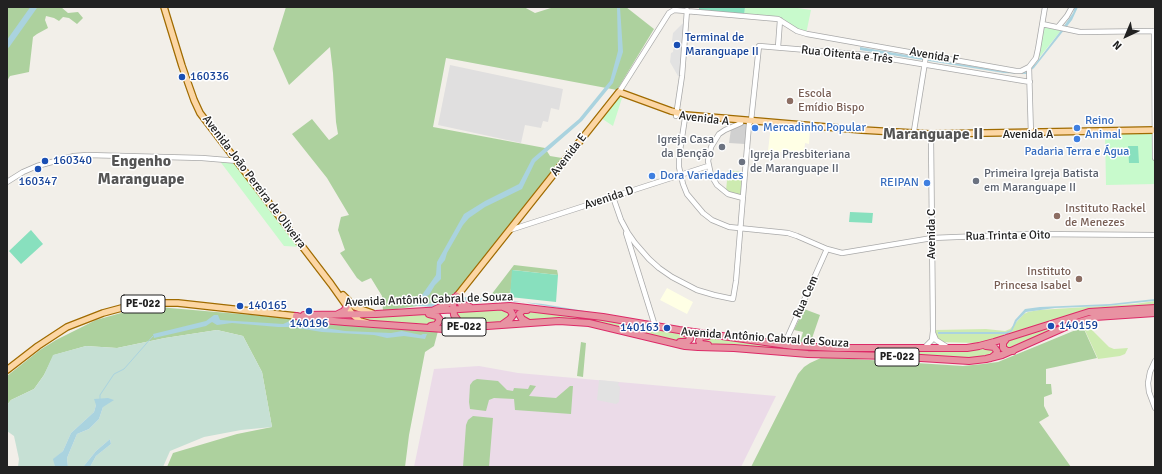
<!DOCTYPE html>
<html>
<head>
<meta charset="utf-8">
<style>
  body { margin:0 }
  #map { position:relative; width:1162px; height:474px; overflow:hidden; background:#f2efe9; font-family:Signika,sans-serif }
  canvas { display:block }
  .frame { position:absolute; inset:0; border:8px solid #222; pointer-events:none }
  .north { position:absolute; left:1106px; top:16px; width:40px; height:40px; -webkit-text-stroke:3px #fff; paint-order:stroke; rotate:224deg; font-size:11px; font-weight:700; line-height:16px; text-align:center; color:#222 }
  .north::after { content:''; display:block; margin:auto; width:14px; height:18px; background:#222; clip-path:polygon(50% 0,100% 100%,50% 72%,0 100%) }
</style>
</head>
<body>
<div id="map">
<canvas width="1162" height="474"></canvas>
<div class="frame"></div>
<div class="north">N</div>
</div>
<script>
const ctx = document.querySelector('canvas').getContext('2d');
ctx.lineJoin = 'round';
function fillPath(path, color) { ctx.fillStyle = color; ctx.fill(path, 'evenodd'); }
const shape = rows => new Path2D(rows.map(r => 'M' + r).join(''));
function stroke(path, color, width, dash) { ctx.strokeStyle = color; ctx.lineWidth = width; ctx.lineCap = dash ? 'butt' : 'round'; ctx.setLineDash(dash || []); ctx.stroke(path); }
function write(font, color, halo, rows, align = 'center') {
  ctx.font = font + ' Signika,sans-serif'; ctx.lineWidth = 3; ctx.setLineDash([]); ctx.textBaseline = 'middle'; ctx.strokeStyle = halo; ctx.fillStyle = color; for (const [text, x, y, turn = 0] of rows) {
    ctx.save(); ctx.translate(x, y); ctx.rotate((+turn || 0) * Math.PI / 180); ctx.textAlign = isNaN(turn) ? turn : align; if (halo) ctx.strokeText(text, 0, 0); ctx.fillText(text, 0, 0); ctx.restore();
  }
}
const residential = shape([
  [450,65,563,89,559,110,551,108,548,122,543,121,541,128,525,125,521,143,438,125]
]);
const industrial = shape([
  [479,366,518,373,776,396,741,467,414,467,434,369]
]);
const education = shape([
  [771,125,810,128,809,144,805,143,804,154,768,151],
  [667,288,693,302,687,314,660,300]
]);
const religious = shape([
  [741,124,748,124,745,144,729,143,731,129]
]);
const grass = shape([
  [728,170,742,172,741,195,726,191],
  [1155,301,1155,306,1089,311,988,341,975,343,942,342,937,340,935,335,935,330,986,329,1005,331,1010,329,1024,314,1028,312,1039,310,1135,304],
  [498,308,511,313,509,320,495,324,472,325,464,324,454,311],
  [523,310,602,317,689,335,685,343,655,336,644,335,582,321,527,321,519,315],
  [429,315,438,318,437,324,427,325,369,322,359,318,361,316],
  [1092,316,1014,350,1005,349,1005,341,1014,336,1083,317],
  [1093,323,1091,329,1109,347,1114,349,1128,348,1125,354,1120,356,1098,359,1083,326],
  [713,336,794,346,990,347,996,351,986,359,906,357,700,345,700,337]
]);
const forest = shape([
  [7,7,61,7,68,13,78,12,83,18,77,24,69,18,63,17,59,21,54,18,46,16,45,20,48,28,37,34,33,37,29,72,10,76,7,81],
  [286,7,524,7,535,13,554,7,626,7,654,29,617,90,446,58,433,127,545,148,550,156,562,158,452,297,445,297,433,303,417,306,383,311,382,296,371,278,362,282,357,278,340,253,345,250,338,230,340,221,341,217,349,215,327,178,292,134,312,119,329,140,338,134,336,122,333,73,330,47,289,85,273,49],
  [514,265,557,270,558,275,513,270,510,297,491,295],
  [158,307,438,331,434,346,425,352,409,435,405,467,167,467,173,453,237,434,272,427,262,372,243,336,217,330,165,338,117,348,86,346,54,355,44,375,34,389,11,400,7,405,7,376,40,350,56,340,96,320,132,310],
  [804,309,820,315,809,347,799,346,799,339,801,339,803,332,794,330],
  [1083,327,1097,358,1046,369,1046,384,1051,384,1052,394,1044,397,1044,406,1049,416,1039,422,1071,467,751,467,798,374,804,367,810,363,823,357,963,366,983,364,998,362],
  [581,342,586,343,583,377,577,376],
  [477,379,498,381,507,390,513,391,514,388,528,389,530,385,536,386,529,396,556,398,570,386,573,386,571,414,515,410,514,399,494,398,489,400,486,411,470,409,469,402,470,385,473,381],
  [473,416,493,418,489,467,463,467,466,425,468,420]
]);
const wetland = shape([
  [217,330,243,336,262,372,272,427,241,430,204,437,170,451,163,467,90,467,96,456,111,444,110,439,96,451,83,467,68,467,67,458,77,434,89,429,99,419,103,407,96,405,94,412,71,433,63,451,54,459,55,467,18,467,19,459,14,436,7,431,7,405,11,400,34,389,44,375,53,355,86,346,117,348,165,338]
]);
const park = shape([
  [745,7,791,7,811,10,806,34,779,20,744,16],
  [1043,25,1062,29,1035,63],
  [619,97,622,98,613,126,601,118],
  [1155,133,1155,184,1106,185,1105,134],
  [219,160,238,161,303,247,284,246]
]);
const pitch = shape([
  [699,7,745,7,744,16,699,11],
  [1128,146,1138,146,1139,163,1129,163],
  [850,212,873,213,872,223,849,222],
  [31,230,43,244,21,264,9,251],
  [512,270,558,275,556,302,510,297]
]);
const parking = shape([
  [685,21,681,76,678,76,670,62,671,53,673,52,674,43,672,41,673,33],
  [599,380,619,382,618,385,620,387,619,402,616,404,597,400]
]);
const water = shape([
  [617,7,620,7,623,52,613,83,582,121,535,162,522,189,485,207,469,218,463,225,447,253,445,260,441,265,441,279,435,285,429,295,421,299,420,303,423,305,433,303,445,297,468,297,543,304,638,320,653,321,653,324,523,302,447,302,432,307,410,305,417,302,436,275,437,262,464,214,485,201,519,184,532,159,579,119,610,81,618,51],
  [1075,7,1078,7,1072,20,1034,68,1027,74,1004,73,860,50,860,47,1006,72,1018,73,1027,72,1036,63,1059,33,1073,13],
  [1155,299,1154,301,1144,302,1106,306,1055,308,1026,312,1017,321,1012,331,1007,334,938,334,938,332,1006,332,1011,330,1015,320,1025,309,1040,307,1110,304],
  [214,315,218,315,220,320,283,324,290,321,293,323,345,331,391,333,402,331,421,335,423,334,427,334,425,339,404,336,387,338,374,335,322,332,291,327,278,327,232,323,217,325,212,322,206,326,154,338,153,334,206,321],
  [108,398,114,400,103,407,99,419,89,429,77,434,67,458,68,467,55,467,53,459,63,451,71,433,94,412,96,405,94,399],
  [110,439,111,444,96,456,90,467,83,467,96,451]
]);
const stream = shape([
  [100,399,100,395,114,374,124,369,153,336]
]);
const river = shape([
  [7,45,34,7]
]);
const minor = shape([
  [1042,24,1080,32,1155,31],
  [1058,27,1067,16,1072,7],
  [1154,31,1155,158],
  [778,47,780,20],
  [1029,67,1031,135],
  [619,92,669,13,674,10,778,19,797,31,807,34,1016,71,1021,71,1029,67,1036,58,1038,49,1045,7],
  [676,116,682,76,687,10],
  [685,118,679,157,679,167,683,184,687,194,703,213,712,220,729,227,788,233,797,236,827,249,842,253,932,238,1031,234,1155,235],
  [741,123,725,130,719,134,711,147,708,161,711,175,717,185,728,194,743,198],
  [913,137,926,56],
  [7,182,23,172,37,166,74,156,87,155,202,158,238,161],
  [613,197,621,220,628,233,635,243,649,259,659,268,672,277,697,290,714,295,733,299,736,281,749,124,751,121,759,46,867,55,1030,82],
  [510,230,708,166],
  [626,233,655,326],
  [933,333,936,340,947,347],
  [784,345,827,249],
  [925,347,932,340,933,331,931,137],
  [1155,361,1150,372,1148,383,1149,392,1155,408]
]);
const major = shape([
  [164,7,182,66,194,100,200,113,331,284,353,315,360,321,367,323],
  [343,295,355,307,372,313],
  [457,296,619,92,671,111,686,115,862,130,930,134,1155,130],
  [7,370,38,346,67,327,103,313,129,306,149,303,178,303,296,316]
]);
const highway = shape([
  [457,296,453,304,454,315,459,322,467,326],
  [457,296,461,304,470,307],
  [434,310,449,303,454,298],
  [527,310,523,310,519,314,522,319,529,323],
  [338,314,344,311,347,306],
  [429,314,437,316,440,320,436,325,431,326],
  [304,315,376,314,510,306,603,317,679,330,794,346,838,348,967,348,979,346,994,342,1089,312,1155,308],
  [296,316,311,319,345,322,444,329,559,321,589,323,685,346,698,347,734,348,808,354,889,356,969,361,986,359,1002,355,1072,324,1095,317,1155,313],
  [503,324,510,319,513,315,510,310,503,307],
  [1007,338,1003,343,1003,348,1007,351,1013,351],
  [680,342,687,342,690,339,689,334,683,333],
  [708,345,701,344,699,341,701,337,708,336],
  [986,346,994,347,997,351,996,354,991,358]
]);
const markers = [
  [677,45,4,"#1a4fb4"],
  [182,77,4,"#1a4fb4"],
  [790,101,4,"#8d6e63"],
  [755,128,4,"#3f7fe0"],
  [1077,128,4,"#3f7fe0"],
  [1077,139,4,"#3f7fe0"],
  [722,147,4,"#6b7280"],
  [45,161,4,"#1a4fb4"],
  [742,162,4,"#6b7280"],
  [38,169,4,"#1a4fb4"],
  [652,176,4,"#3f7fe0"],
  [976,181,4,"#6b7280"],
  [927,183,4,"#3f7fe0"],
  [1057,216,4,"#8d6e63"],
  [1079,279,4,"#8d6e63"],
  [240,306,4,"#1a4fb4"],
  [309,311,4,"#1a4fb4"],
  [1051,326,4,"#1a4fb4"],
  [667,328,4,"#1a4fb4"]
];
const shields = [
  [143,304,44],
  [464,327,44],
  [897,357,44]
];
const shieldNames = [
  ["PE-022",143,304],
  ["PE-022",464,327],
  ["PE-022",897,357]
];
const transitNames = [
  ["Terminal de",685,38],
  ["Maranguape II",685,52],
  ["160336",190,77],
  ["160340",53,161],
  ["160347",38,182,"center"],
  ["140165",248,306],
  ["140196",309,324,"center"],
  ["140159",1059,326],
  ["140163",659,328,"right"]
];
const streetNames = [
  ["Rua Oitenta e Três",847,55,6],
  ["Avenida F",934,56,10],
  ["Avenida A",704,119,7],
  ["Avenida A",1028,135],
  ["Avenida E",569,155,-52],
  ["Avenida João Pereira de Oliveira",254,182,53],
  ["Avenida D",609,198,-18],
  ["Avenida C",932,234,-90],
  ["Rua Trinta e Oito",1008,236,-1],
  ["Rua Cem",806,297,-66],
  ["Avenida Antônio Cabral de Souza",429,300,-2],
  ["Avenida Antônio Cabral de Souza",765,338,4]
];
const educationNames = [
  ["Escola",798,94],
  ["Emídio Bispo",798,108],
  ["Instituto Rackel",1065,209],
  ["de Menezes",1065,223],
  ["Instituto",1071,272,"right"],
  ["Princesa Isabel",1071,286,"right"]
];
const shopNames = [
  ["Reino",1085,121],
  ["Animal",1085,135],
  ["Mercadinho Popular",763,128],
  ["Padaria Terra e Água",1077,152,"center"],
  ["Dora Variedades",660,176],
  ["REIPAN",919,183,"right"]
];
const worshipNames = [
  ["Igreja Casa",714,140,"right"],
  ["da Benção",714,154,"right"],
  ["Igreja Presbiteriana",750,155],
  ["de Maranguape II",750,169],
  ["Primeira Igreja Batista",984,174],
  ["em Maranguape II",984,188]
];
const districtNames = [
  ["Maranguape II",933,135],
  ["Engenho",141,162],
  ["Maranguape",141,180]
];
fillPath(residential, '#e0dfdf');
fillPath(industrial, '#ebdbe8');
fillPath(education, '#ffffe5');
fillPath(religious, '#d0d0d0');
fillPath(grass, '#cdebb0');
fillPath(forest, '#add19e');
fillPath(wetland, '#c6e0d4');
fillPath(park, '#c8facc');
fillPath(pitch, '#88e0be');
fillPath(parking, '#e2e2e2');
fillPath(water, '#aad3df');
stroke(stream, '#aad3df', 1);
stroke(river, '#aad3df', 6);
stroke(minor, '#a9a9a9', 6);
stroke(major, '#a06b00', 8);
stroke(highway, '#dc2a67', 8);
stroke(minor, '#fff', 4.5);
stroke(major, '#fcd6a4', 5.5);
stroke(highway, '#e892a2', 6);
for (const [x, y, r, color] of markers) { const dot = new Path2D(); dot.arc(x, y, r, 0, 2 * Math.PI); ctx.fillStyle = color; ctx.fill(dot); stroke(dot, '#fff', 1.5); }
for (const [x, y, w] of shields) { const box = new Path2D(); box.roundRect(x - w / 2, y - 9, w, 18, 3); ctx.fillStyle = '#fff'; ctx.fill(box); stroke(box, '#222', 1); }
write('bold 11px', '#222', null, shieldNames);
write('12px', '#164399', '#fff', transitNames, 'left');
write('12px', '#222', '#fff', streetNames);
write('12px', '#785e54', '#fff', educationNames, 'left');
write('12px', '#366cbe', '#fff', shopNames, 'left');
write('12px', '#5b616d', '#fff', worshipNames, 'left');
write('bold 16px', '#555', '#fff', districtNames);
</script>
</body>
</html>
